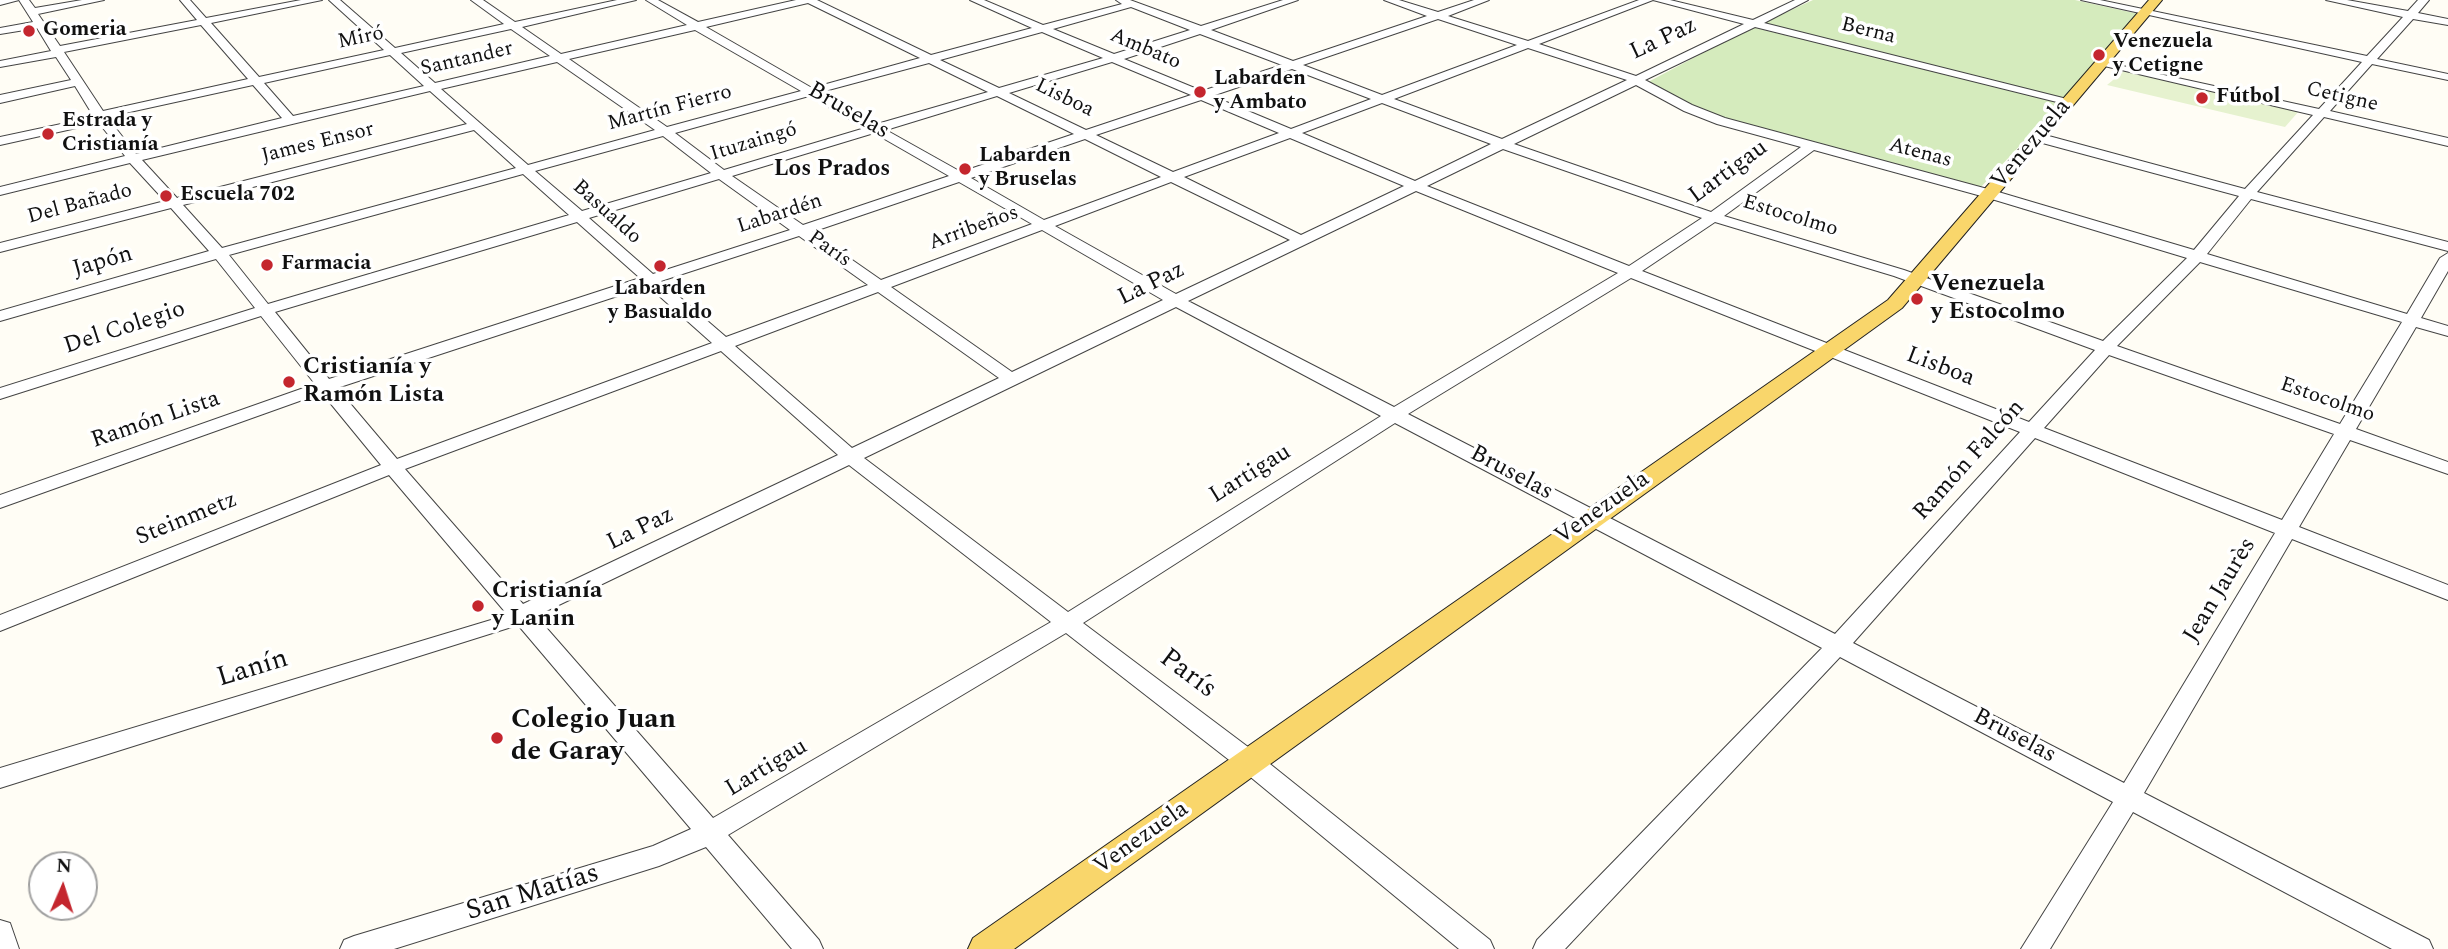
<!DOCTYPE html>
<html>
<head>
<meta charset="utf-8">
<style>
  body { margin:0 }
  #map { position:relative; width:2448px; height:949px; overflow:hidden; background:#fffdf5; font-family:Spectral,serif }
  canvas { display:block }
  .north { position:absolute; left:28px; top:851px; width:70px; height:70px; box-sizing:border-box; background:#fff; border:2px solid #a0a0a0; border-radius:50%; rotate:3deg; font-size:19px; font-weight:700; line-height:28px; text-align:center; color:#111 }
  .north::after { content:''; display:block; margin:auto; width:24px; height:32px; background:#c4262e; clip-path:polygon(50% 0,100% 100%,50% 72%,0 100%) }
</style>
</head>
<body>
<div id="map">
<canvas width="2448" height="949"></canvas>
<div class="north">N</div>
</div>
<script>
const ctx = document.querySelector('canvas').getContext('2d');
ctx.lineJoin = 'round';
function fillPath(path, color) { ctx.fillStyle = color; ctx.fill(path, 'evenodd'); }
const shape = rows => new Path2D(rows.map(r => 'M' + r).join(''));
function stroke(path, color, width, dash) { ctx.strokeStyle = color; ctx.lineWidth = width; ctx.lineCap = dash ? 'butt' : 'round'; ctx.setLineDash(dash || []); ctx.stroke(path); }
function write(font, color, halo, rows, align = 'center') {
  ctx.font = font + ' Spectral,serif'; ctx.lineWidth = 7; ctx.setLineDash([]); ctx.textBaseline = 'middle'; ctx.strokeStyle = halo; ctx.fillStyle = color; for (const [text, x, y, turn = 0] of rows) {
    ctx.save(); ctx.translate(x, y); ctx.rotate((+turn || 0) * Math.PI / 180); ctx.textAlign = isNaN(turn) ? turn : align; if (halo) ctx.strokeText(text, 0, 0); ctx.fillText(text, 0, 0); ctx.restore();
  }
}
const green = shape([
  [1813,0,2075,0,2139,14,2065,98,1766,26,1763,23],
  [1752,27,2061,102,1980,188,1721,118,1690,106,1648,82]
]);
const pitch = shape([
  [2124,71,2299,111,2285,127,2107,85]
]);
const minor = shape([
  [0,0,29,0,35,8,82,0,104,0,38,14,60,46,197,20,180,0,190,0,206,18,301,0,322,0,211,23,259,77,384,50,329,0,340,0,395,48,504,24,471,0,483,0,515,22,617,0,636,0,522,27,561,54,687,25,646,0,658,0,698,22,796,0,817,0,931,55,1032,28,970,0,984,0,1043,25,1122,4,1116,0,1130,0,1201,26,1283,0,1298,0,1211,30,1293,61,1427,16,1384,0,1399,0,1438,12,1474,0,1489,0,1448,16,1528,41,1639,0,1670,0,1753,20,1795,0,1808,0,1764,23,2075,101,2069,105,1755,27,1645,80,1692,105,1725,118,1995,191,2194,250,2239,196,2035,141,2035,135,2045,135,2245,189,2313,115,2100,65,2100,61,2319,109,2362,62,2081,0,2100,0,2367,56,2403,17,2326,0,2347,0,2408,11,2418,0,2429,0,2418,13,2448,19,2448,25,2413,19,2377,59,2448,74,2448,80,2372,64,2330,111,2448,138,2448,146,2324,117,2257,192,2448,242,2448,251,2251,199,2207,254,2407,314,2440,258,2448,253,2448,271,2421,318,2448,326,2448,336,2416,327,2356,429,2448,462,2448,474,2350,440,2299,527,2448,585,2448,600,2292,539,2144,793,2429,940,2433,949,2392,949,2133,812,2050,949,2021,949,2113,802,1840,657,1565,949,1533,949,1537,940,1822,648,1395,423,1083,623,1260,756,1490,940,1494,949,1459,949,1242,770,1066,633,728,835,819,940,823,949,792,949,706,847,659,866,394,949,340,949,344,940,354,936,653,846,691,829,518,625,0,788,0,768,491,620,506,613,389,475,0,631,0,615,381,465,322,393,0,508,0,495,315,384,261,316,0,399,0,388,255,308,216,259,0,321,0,311,209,251,171,208,0,252,0,243,165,201,130,163,0,195,0,187,125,156,99,123,0,145,0,137,94,117,75,86,0,103,0,95,71,80,56,57,0,67,0,61,51,51,37,28,0,34,0,28,33,22,19,0,0,5,0,0],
  [1653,0,1744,24,1636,76,1539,44,1653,0],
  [808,3,920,58,812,88,706,27,808,3],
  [1131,7,1190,30,1114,54,1053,29,1131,7],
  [1438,19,1517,45,1382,95,1303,65,1438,19],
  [201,25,248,79,103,111,64,52,201,25],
  [511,29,550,56,435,83,401,53,511,29],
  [695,30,801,91,667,127,569,59,695,30],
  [1042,32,1103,58,999,88,940,60,1042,32],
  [1200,34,1282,65,1202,91,1124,59,1200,34],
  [1528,48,1627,80,1502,139,1394,99,1528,48],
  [390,55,424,86,293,116,264,83,390,55],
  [557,62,655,130,528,165,441,89,557,62],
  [1112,62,1191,95,1086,130,1009,93,1112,62],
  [929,63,988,92,877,124,821,92,929,63],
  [1292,69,1371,99,1291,129,1212,96,1292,69],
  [253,85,282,118,136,154,107,117,253,85],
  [1636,85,1684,111,1717,124,1801,147,1711,212,1514,144,1636,85],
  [430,91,467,124,177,198,142,160,430,91],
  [809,96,865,128,724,170,675,133,809,96],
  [997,96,1074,134,961,172,886,130,997,96],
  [1201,100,1279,133,1173,172,1096,135,1201,100],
  [1382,103,1491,144,1415,181,1302,133,1382,103],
  [474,130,516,168,222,248,183,205,474,130],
  [874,133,949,176,803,225,732,176,874,133],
  [663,136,711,173,582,211,535,171,663,136],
  [1290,138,1404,186,1301,235,1184,177,1290,138],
  [1085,139,1161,177,1044,220,971,178,1085,139],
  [1503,149,1702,218,1629,266,1427,186,1503,149],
  [1814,150,1985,197,2187,258,2103,341,1904,270,1724,216,1814,150],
  [523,174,569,215,268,304,229,255,523,174],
  [719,179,790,230,653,274,589,218,719,179],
  [959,182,1032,224,881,280,812,232,959,182],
  [1171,182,1290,240,1176,294,1055,226,1171,182],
  [1416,191,1618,273,1394,407,1188,301,1416,191],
  [577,222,640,278,329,379,275,312,577,222],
  [1715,222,1894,276,2095,350,2029,422,1642,271,1715,222],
  [1042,230,1163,300,1012,372,891,287,1042,230],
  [799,236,868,285,726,337,661,281,799,236],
  [2200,262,2402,322,2340,424,2117,346,2200,262],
  [1631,278,2020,432,1835,634,1408,414,1631,278],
  [648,286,712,343,397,459,337,388,648,286],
  [878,292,999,378,852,448,735,346,878,292],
  [1176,307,1381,416,1068,612,864,458,1176,307],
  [721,351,838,455,523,604,405,469,721,351],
  [2109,355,2334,434,2282,520,2044,428,2109,355],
  [2035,438,2275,533,2124,783,1853,643,2035,438],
  [849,465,1051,622,713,818,536,616,849,465],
  [0,920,10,923,19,949,0,949,0,920]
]);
const major = shape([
  [2149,0,2162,0,1902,308,1014,949,968,949,973,938,1888,300,2149,0]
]);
const markers = [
  [29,31,7,"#c4262e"],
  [2099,55,7,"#c4262e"],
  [1200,92,7,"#c4262e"],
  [2202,98,7,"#c4262e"],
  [48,134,7,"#c4262e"],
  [965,169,7,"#c4262e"],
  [166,196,7,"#c4262e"],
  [267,265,7,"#c4262e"],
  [660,266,7,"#c4262e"],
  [1917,299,7,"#c4262e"],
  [289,382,7,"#c4262e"],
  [478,606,7,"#c4262e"],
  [497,738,7,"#c4262e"]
];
const farPoinames = [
  ["Gomeria",43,31],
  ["Venezuela",2113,43],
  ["y Cetigne",2113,67],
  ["Labarden",1214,80],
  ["y Ambato",1214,104],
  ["Fútbol",2216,98],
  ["Estrada y",62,122],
  ["Cristianía",62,146],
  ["Labarden",979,157],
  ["y Bruselas",979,181],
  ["Escuela 702",180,196],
  ["Farmacia",281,265],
  ["Labarden",660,290,"center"],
  ["y Basualdo",660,314,"center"]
];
const farStreetnames = [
  ["Berna",1868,32,14],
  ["Miró",361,39,-12],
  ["Ambato",1145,50,23],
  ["Santander",467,60,-13],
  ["Cetigne",2342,98,13],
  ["Lisboa",1064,99,26],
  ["Martín Fierro",670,109,-15],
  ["Ituzaingó",754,143,-17],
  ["James Ensor",318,144,-14],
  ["Atenas",1920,154,15],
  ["Del Bañado",80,205,-15],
  ["Basualdo",606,213,42],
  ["Labardén",780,215,-18],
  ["Estocolmo",1790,217,17],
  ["Arribeños",974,229,-20],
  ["París",829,250,35],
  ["Estocolmo",2327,401,19]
];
const farQuarternames = [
  ["Los Prados",832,170]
];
const streetNames = [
  ["La Paz",1664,40,-25],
  ["Bruselas",848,112,30],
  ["Venezuela",2032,145,-50],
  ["Lartigau",1729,173,-36],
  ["Japón",103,263,-16],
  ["La Paz",1152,285,-26],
  ["Del Colegio",125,329,-18],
  ["Lisboa",1940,368,21],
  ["Ramón Lista",156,421,-19],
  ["Ramón Falcón",1970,461,-48],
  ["Bruselas",1511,474,28],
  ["Lartigau",1251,475,-32],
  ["Venezuela",1603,509,-35],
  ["Steinmetz",187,520,-22],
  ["La Paz",641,530,-26],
  ["Jean Jaurès",2221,591,-59],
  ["Bruselas",2014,737,28],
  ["Lartigau",767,769,-31],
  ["Venezuela",1142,839,-35]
];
const poiNames = [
  ["Venezuela",1931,285],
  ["y Estocolmo",1931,313],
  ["Cristianía y",303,368],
  ["Ramón Lista",303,396],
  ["Cristianía",492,592],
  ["y Lanin",492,620]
];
const nearStreetnames = [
  ["Lanín",253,670,-17],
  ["París",1187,675,37],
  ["San Matías",533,894,-17]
];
const nearPoinames = [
  ["Colegio Juan",511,722],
  ["de Garay",511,754]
];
fillPath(green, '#d5ebbd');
fillPath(pitch, '#e6f2cf');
stroke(minor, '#444', 2);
stroke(major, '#222', 2);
fillPath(minor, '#fff');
fillPath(major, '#f9d66b');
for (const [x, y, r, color] of markers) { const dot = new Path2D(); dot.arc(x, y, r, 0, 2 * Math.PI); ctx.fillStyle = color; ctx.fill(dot); stroke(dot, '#fff', 2.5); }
write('bold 21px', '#111', '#fff', farPoinames, 'left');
write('21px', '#111', '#fff', farStreetnames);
write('bold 23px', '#111', '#fff', farQuarternames);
write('24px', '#111', '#fff', streetNames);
write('bold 24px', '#111', '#fff', poiNames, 'left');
write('28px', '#111', '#fff', nearStreetnames);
write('bold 28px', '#111', '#fff', nearPoinames, 'left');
</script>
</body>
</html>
